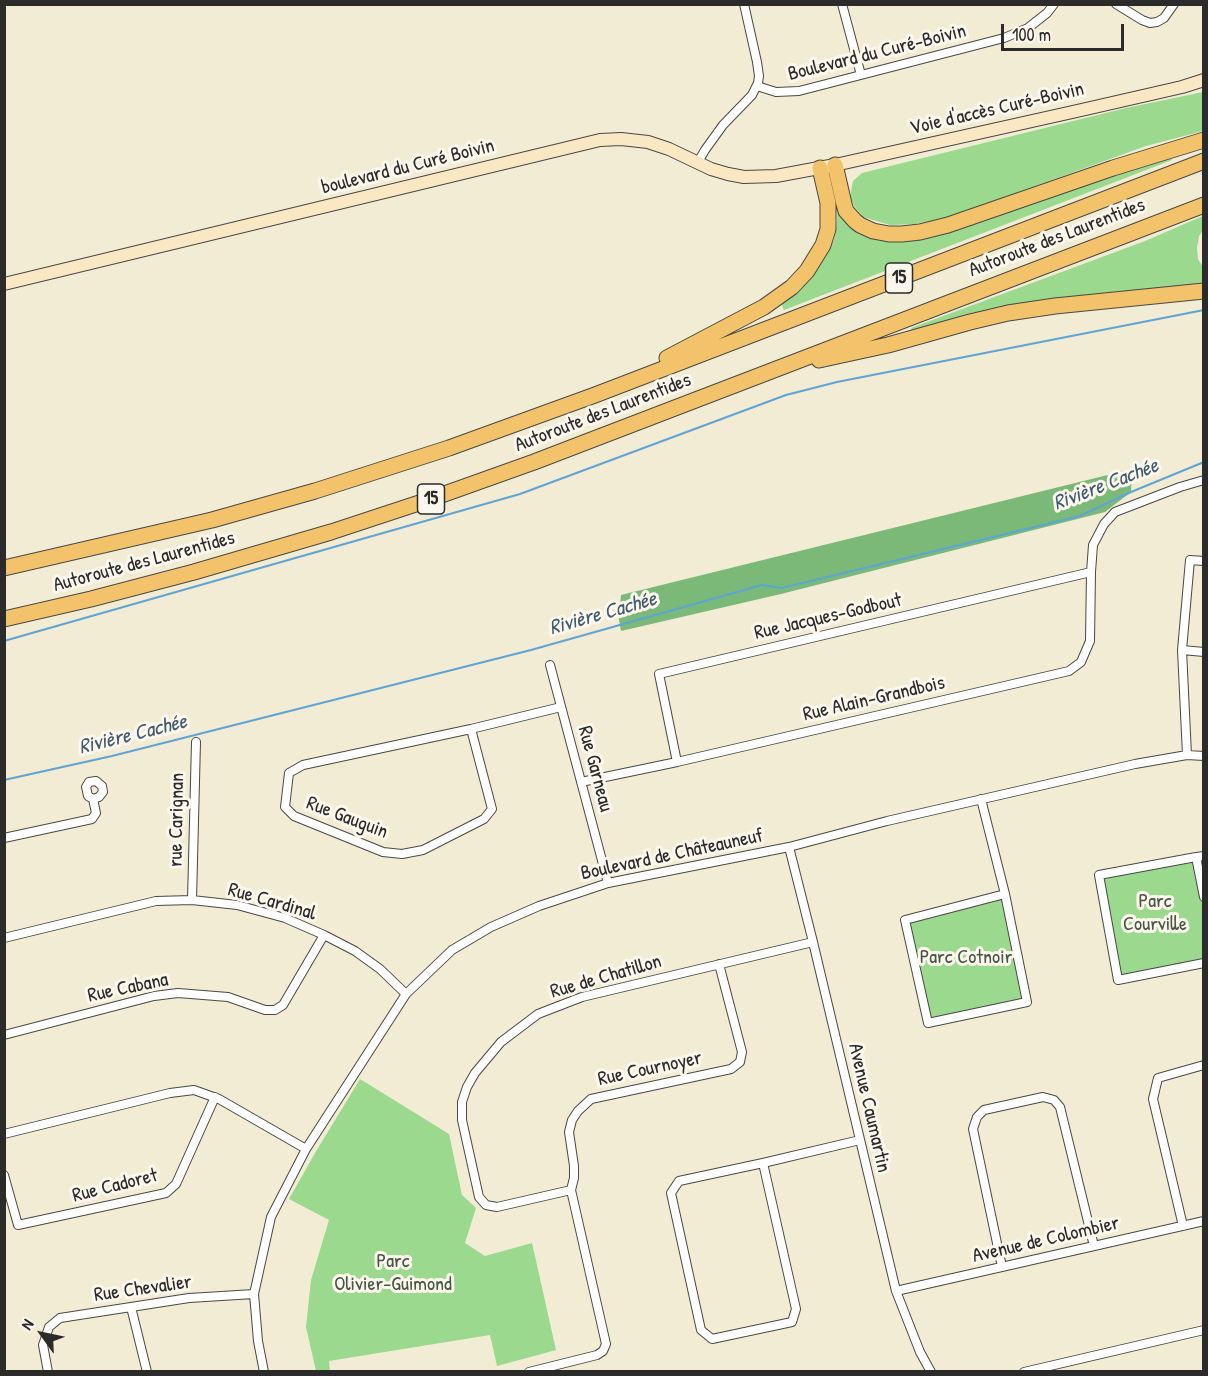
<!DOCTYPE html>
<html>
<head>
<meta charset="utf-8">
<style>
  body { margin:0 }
  #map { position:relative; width:1208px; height:1376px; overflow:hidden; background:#f2ecd5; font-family:"Patrick Hand",sans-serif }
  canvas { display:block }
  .frame { position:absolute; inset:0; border:6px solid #2b2b2b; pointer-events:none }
  .north { position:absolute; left:12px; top:1304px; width:60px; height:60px; -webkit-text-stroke:4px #fbf7ec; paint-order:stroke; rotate:303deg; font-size:16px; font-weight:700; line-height:24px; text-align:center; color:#2b2b2b }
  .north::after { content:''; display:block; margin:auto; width:21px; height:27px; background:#2b2b2b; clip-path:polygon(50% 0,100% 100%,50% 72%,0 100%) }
  .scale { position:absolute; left:1001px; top:24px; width:123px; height:27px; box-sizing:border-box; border:3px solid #2b2b2b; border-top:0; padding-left:8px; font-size:18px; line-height:21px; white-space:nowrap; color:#2b2b2b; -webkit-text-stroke:4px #fbf7ec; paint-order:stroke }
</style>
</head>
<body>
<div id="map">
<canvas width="1208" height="1376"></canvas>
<div class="frame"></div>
<div class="north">N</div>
<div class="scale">100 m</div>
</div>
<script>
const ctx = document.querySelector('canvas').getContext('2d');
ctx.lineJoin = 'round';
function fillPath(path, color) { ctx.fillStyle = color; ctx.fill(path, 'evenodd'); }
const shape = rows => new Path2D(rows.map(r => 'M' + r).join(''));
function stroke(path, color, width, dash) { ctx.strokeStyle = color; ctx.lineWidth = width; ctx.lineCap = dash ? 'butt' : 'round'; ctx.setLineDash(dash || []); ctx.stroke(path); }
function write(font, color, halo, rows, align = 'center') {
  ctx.font = font + ' "Patrick Hand",sans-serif'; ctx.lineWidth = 6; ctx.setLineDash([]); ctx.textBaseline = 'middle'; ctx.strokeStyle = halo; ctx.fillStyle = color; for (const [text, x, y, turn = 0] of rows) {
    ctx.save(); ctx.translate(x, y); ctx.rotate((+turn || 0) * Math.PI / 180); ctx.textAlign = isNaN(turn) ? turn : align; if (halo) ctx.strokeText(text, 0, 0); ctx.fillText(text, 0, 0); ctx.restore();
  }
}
const green = shape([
  [1203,92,1203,131,1146,146,949,217,915,224,890,225,863,217,854,206,850,197,853,181,862,173,1126,108],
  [1169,155,1172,160,784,310,781,303,800,289,815,272,827,252,834,240,837,223,837,213,835,206,838,206,884,240],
  [1203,216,1203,230,1199,236,1197,248,1198,259,1203,267,1203,285,999,308,967,315,925,328,912,330,911,328,1145,241],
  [1195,857,1203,895,1203,962,1118,978,1099,875],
  [1005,895,1027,1002,929,1021,905,920],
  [360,1079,449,1134,462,1195,476,1208,465,1243,485,1256,532,1243,556,1350,497,1366,490,1335,329,1361,330,1371,316,1371,306,1327,311,1280,329,1220,289,1199,315,1153]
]);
const forest = shape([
  [1132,469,1131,492,1105,512,781,594,621,631,619,620,621,595]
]);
const stream = shape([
  [4,641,520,494,786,395,837,382,1204,310],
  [4,780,112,756,531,650,762,585,782,588,1080,516,1131,492,1204,462]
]);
const street = shape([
  [842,4,861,75],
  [1116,4,1142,20,1150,23,1157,22,1164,18,1174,4],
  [757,86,776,92,799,91,1004,38,1028,28,1047,13,1054,4],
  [698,162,705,150,723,125,752,95,758,83,759,76,757,62,744,4],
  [1182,650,1204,652],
  [550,665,608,883],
  [471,729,492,809,484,819,423,850,402,854,383,852,294,816,285,807,289,773,303,765,471,729,561,707],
  [1187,755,1182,650,1190,560,1204,561],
  [677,762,659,674,1091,572],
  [581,782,677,762,1069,671,1081,662,1090,641,1091,572,1093,545,1104,524,1115,512,1180,487,1204,480],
  [981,799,1005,894,1027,1002,928,1023,905,920,1005,894],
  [4,838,92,819,96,813,93,799,88,796,86,787,89,782,96,781,102,786,103,792,99,797,93,799],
  [789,847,813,942,896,1291,920,1352,931,1372],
  [1204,856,1196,857,1099,875,1118,980,1204,963],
  [1196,857,1204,897],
  [192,900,196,742],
  [4,938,156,901,192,900,237,905,285,918,324,935,355,951,380,969,406,994],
  [4,1035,154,996,178,993,228,997,265,1010,275,1010,283,1005,324,935],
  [4,1134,170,1093,194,1090,219,1099,306,1149],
  [763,1163,796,1309,792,1322,712,1339,701,1330,671,1193,679,1181,763,1163,860,1140],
  [4,1175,18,1225,166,1193,176,1184,215,1097],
  [571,1190,497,1207,486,1205,479,1197,462,1120,462,1102,467,1087,475,1073,501,1042,538,1014,582,997,813,942],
  [1183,1226,1153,1099,1158,1078,1204,1065],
  [1002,1267,973,1129,977,1117,984,1110,1043,1097,1054,1100,1060,1107,1094,1246],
  [896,1291,1204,1221],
  [131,1307,147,1372],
  [48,1372,43,1345,49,1327,60,1318,189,1298,254,1294],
  [264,1372,258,1341,254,1294,271,1217,306,1149,406,994,452,950,491,927,539,906,608,883,789,847,887,821,1135,764,1187,755,1204,756],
  [529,1372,597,1355,603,1351,606,1344,571,1190,574,1178,574,1166,569,1132,572,1120,578,1111,591,1099,731,1069,740,1062,742,1052,719,964],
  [1024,1372,1204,1330]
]);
const secondary = shape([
  [4,284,600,140,621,139,648,142,669,149,711,169,728,174,744,177,776,176,835,165,1077,111,1182,87,1204,80]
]);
const highway = shape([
  [835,165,844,204,846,211,855,221,860,225,873,231,889,234,902,234,920,232,948,225,1113,168,1204,140],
  [667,358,764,307,792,287,807,271,823,245,828,229,828,203,820,168],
  [819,360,888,345,970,322,1008,313,1055,306,1204,291],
  [4,568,212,520,315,491,449,448,595,395,1204,161],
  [4,619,91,599,194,572,331,532,422,502,534,462,1204,205]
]);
const shields = [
  [899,278,27],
  [431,499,27]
];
const shieldNames = [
  ["15",899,278],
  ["15",431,499]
];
const streetNames = [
  ["Boulevard du Curé-Boivin",877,53,-14],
  ["Voie d'accès Curé-Boivin",997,109,-13],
  ["boulevard du Curé Boivin",408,167,-14],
  ["Autoroute des Laurentides",1057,238,-21],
  ["Autoroute des Laurentides",603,413,-21],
  ["Autoroute des Laurentides",144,562,-15],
  ["Rue Jacques-Godbout",828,617,-13],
  ["Rue Alain-Grandbois",874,699,-13],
  ["Rue Garneau",595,769,75],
  ["Rue Gauguin",347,818,21],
  ["rue Carignan",177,820,-89],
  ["Boulevard de Châteauneuf",672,855,-12],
  ["Rue Cardinal",272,902,16],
  ["Rue de Chatillon",606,977,-16],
  ["Rue Cabana",128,988,-12],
  ["Rue Cournoyer",650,1069,-12],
  ["Avenue Caumartin",869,1108,77],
  ["Rue Cadoret",115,1186,-14],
  ["Avenue de Colombier",1046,1240,-13],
  ["Rue Chevalier",143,1289,-8]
];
const parkNames = [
  ["Parc",1155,902],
  ["Courville",1155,925],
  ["Parc Cotnoir",966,958],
  ["Parc",393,1262],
  ["Olivier-Guimond",393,1285]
];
const waterNames = [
  ["Rivière Cachée",1106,485,-21],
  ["Rivière Cachée",603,614,-16],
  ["Rivière Cachée",133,735,-14]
];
fillPath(green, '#9ad98e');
fillPath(forest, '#7bb979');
stroke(stream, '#5fa4d4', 2);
stroke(street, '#494844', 10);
stroke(secondary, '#494844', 14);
stroke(highway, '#494844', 17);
stroke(street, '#fff', 8);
stroke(secondary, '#fae7c3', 12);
stroke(highway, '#f2c36a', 15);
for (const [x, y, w] of shields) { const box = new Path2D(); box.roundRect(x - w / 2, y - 15, w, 30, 4.5); ctx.fillStyle = '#fbf7ec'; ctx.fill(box); stroke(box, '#2b2b2b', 1.5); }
write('bold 18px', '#2b2b2b', null, shieldNames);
write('20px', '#2b2b2b', '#fbf7ec', streetNames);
write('20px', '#475644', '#fbf7ec', parkNames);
write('italic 21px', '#405b6f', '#fbf7ec', waterNames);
</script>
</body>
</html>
